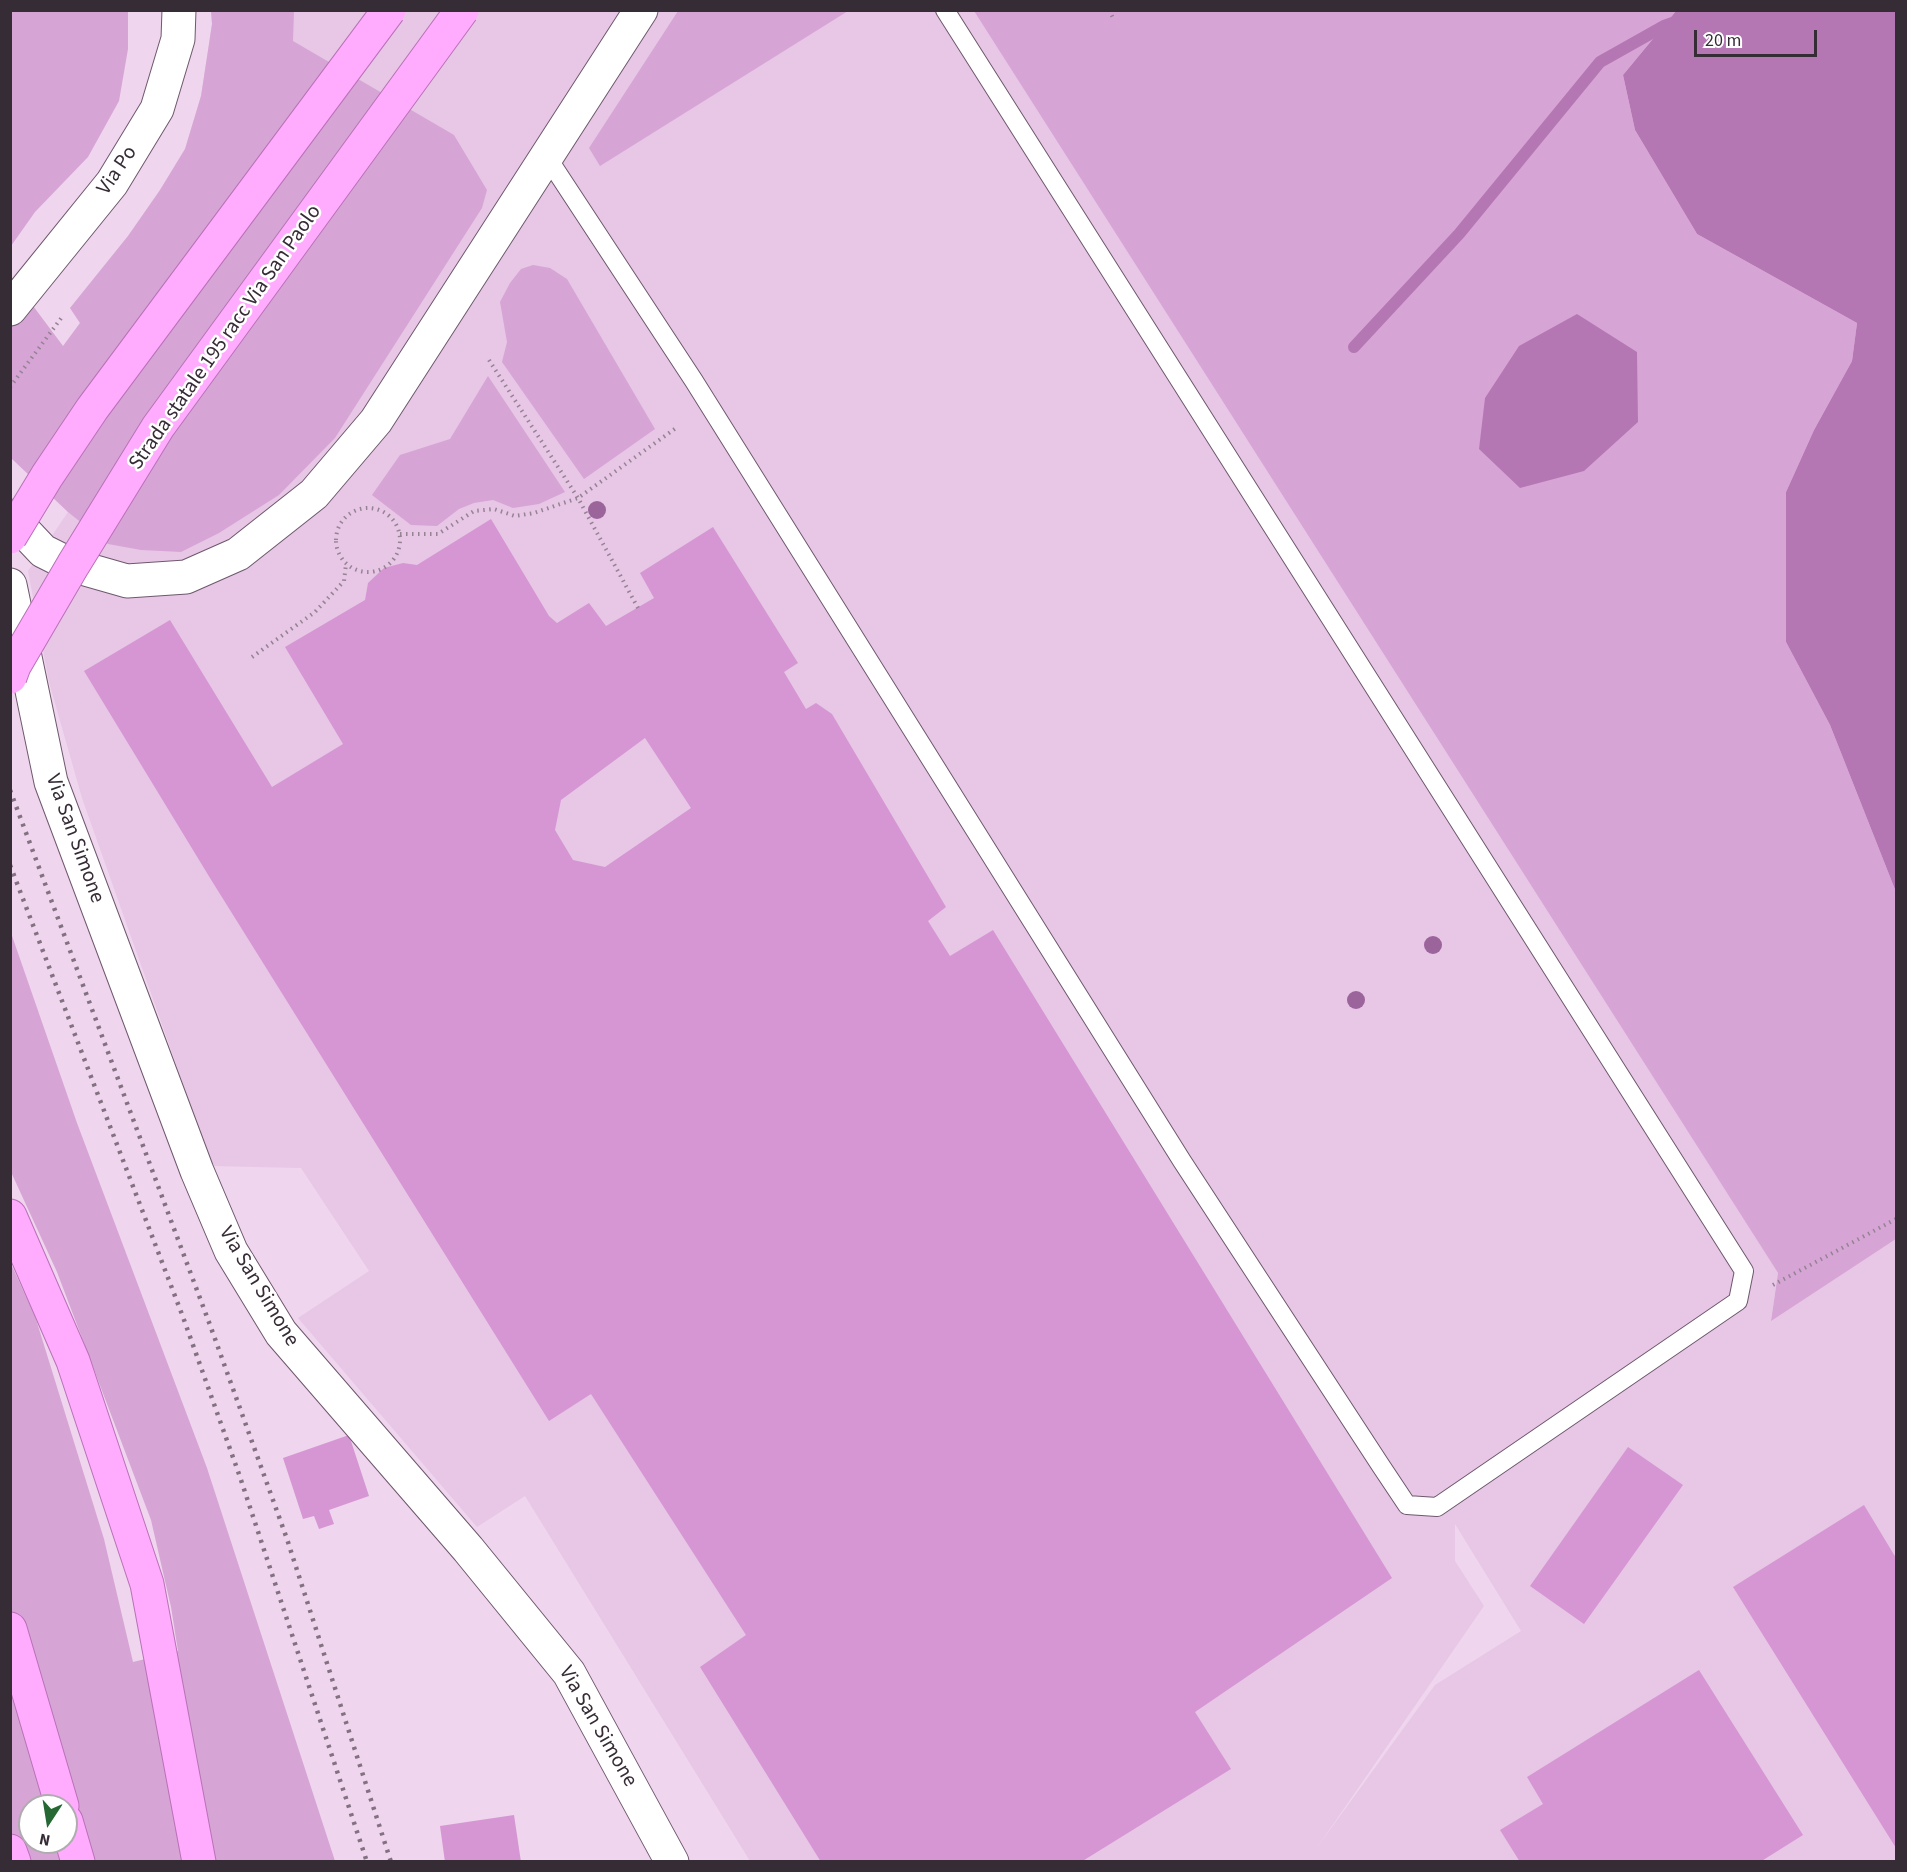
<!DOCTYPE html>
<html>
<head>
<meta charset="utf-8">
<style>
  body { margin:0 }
  #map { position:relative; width:1907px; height:1872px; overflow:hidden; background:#efd5ed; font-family:"Source Sans 3",sans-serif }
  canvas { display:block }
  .frame { position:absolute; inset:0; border:12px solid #362c36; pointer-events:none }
  .north { position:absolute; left:18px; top:1794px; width:60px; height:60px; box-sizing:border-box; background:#fff; border:2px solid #afabaf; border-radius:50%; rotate:192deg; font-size:16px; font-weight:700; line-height:24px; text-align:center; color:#362c36 }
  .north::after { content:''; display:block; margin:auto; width:21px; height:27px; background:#256833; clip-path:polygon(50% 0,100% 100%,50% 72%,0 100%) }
  .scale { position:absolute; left:1694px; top:30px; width:123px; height:27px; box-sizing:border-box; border:3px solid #362c36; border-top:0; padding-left:8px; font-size:18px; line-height:21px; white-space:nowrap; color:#362c36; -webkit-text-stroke:4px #fff; paint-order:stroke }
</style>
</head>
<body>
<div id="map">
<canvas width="1907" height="1872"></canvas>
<div class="frame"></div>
<div class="north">N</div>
<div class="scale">20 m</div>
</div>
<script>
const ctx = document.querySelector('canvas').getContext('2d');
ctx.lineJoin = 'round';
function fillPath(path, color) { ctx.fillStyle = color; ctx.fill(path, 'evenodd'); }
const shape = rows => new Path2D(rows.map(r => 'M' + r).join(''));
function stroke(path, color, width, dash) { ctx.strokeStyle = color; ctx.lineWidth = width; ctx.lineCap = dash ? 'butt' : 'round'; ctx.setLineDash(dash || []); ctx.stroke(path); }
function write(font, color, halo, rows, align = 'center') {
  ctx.font = font + ' "Source Sans 3",sans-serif'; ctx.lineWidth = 5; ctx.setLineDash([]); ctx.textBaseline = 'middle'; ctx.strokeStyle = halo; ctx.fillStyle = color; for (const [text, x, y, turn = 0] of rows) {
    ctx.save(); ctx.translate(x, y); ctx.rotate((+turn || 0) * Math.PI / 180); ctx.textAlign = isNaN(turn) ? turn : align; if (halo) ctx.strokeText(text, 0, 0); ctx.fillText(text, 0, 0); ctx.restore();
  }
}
const built = shape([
  [211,11,974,11,1778,1273,1771,1320,1896,1239,1896,1861,750,1861,525,1496,477,1527,298,1318,369,1271,301,1168,212,1166,82,798,49,682,28,571,68,512,11,458,11,424,80,323,70,308,128,236,160,190,185,149,201,96,212,24],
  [1455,1524,1521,1631,1435,1685,1316,1849,1484,1606,1455,1561]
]);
const green = shape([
  [11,10,128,11,128,49,119,101,88,157,35,212,11,246],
  [211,11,294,11,293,41,454,135,487,190,482,208,335,438,279,495,219,533,181,552,141,550,108,544,68,512,11,458,10,275,63,346,80,323,70,308,128,236,160,190,185,149,201,96,212,24],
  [678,11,848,11,600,166,589,148],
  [974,11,1676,11,1623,75,1635,130,1697,234,1857,323,1852,361,1814,430,1786,492,1786,642,1830,725,1896,892,1896,1239,1771,1321,1778,1273],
  [533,265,550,268,567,279,655,429,584,479,502,362,507,342,500,302,510,283,521,269],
  [488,376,565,492,539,504,513,508,493,500,474,503,459,509,437,526,411,525,372,495,400,455,450,439],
  [10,930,77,1123,207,1468,335,1861,11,1861,11,1264,35,1316,104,1539,133,1662,178,1651,171,1607,151,1520,57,1272,11,1172],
  [30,1806,66,1806,66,1842,30,1842]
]);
const water = shape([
  [1676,11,1896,11,1896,892,1830,725,1786,642,1786,492,1814,430,1852,361,1857,323,1697,234,1635,130,1623,75],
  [1577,314,1637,352,1638,422,1584,471,1520,488,1479,449,1485,398,1519,346]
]);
const stream = shape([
  [1354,347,1459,234,1600,62,1664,26,1709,10]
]);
const building = shape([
  [491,519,549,616,557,623,589,603,606,626,654,598,640,573,713,527,798,663,784,672,806,709,816,703,832,714,946,907,928,921,950,956,993,930,1392,1578,1195,1712,1231,1769,1081,1862,821,1862,700,1667,746,1635,591,1394,549,1421,210,878,84,671,170,620,272,787,343,744,285,647,365,600,368,583,384,568,403,563,417,565],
  [645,738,691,808,605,867,573,860,555,830,561,800],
  [349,1435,369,1496,329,1510,334,1524,319,1529,314,1516,303,1519,283,1458],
  [1628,1447,1683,1485,1584,1624,1530,1586],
  [1864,1505,1896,1558,1896,1848,1733,1587],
  [1699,1670,1803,1835,1760,1862,1520,1862,1500,1830,1543,1804,1527,1777],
  [514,1815,521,1862,445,1862,440,1826]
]);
const path = shape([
  [1109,10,1113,18],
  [489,360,578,498,638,608],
  [10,387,62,317],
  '336 540a32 32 0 1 1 64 0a32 32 0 1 1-64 0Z',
  [400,534,438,534,474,511,494,509,515,516,534,513,578,498,676,428],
  [252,657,315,612,344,581,346,564],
  [1773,1285,1896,1219]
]);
const service = shape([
  [547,157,694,381,1182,1161,1381,1466,1407,1505,1437,1507,1738,1301,1744,1271,945,10]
]);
const minor = shape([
  [10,516,43,551,71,565,127,581,186,577,238,554,314,494,376,421,641,10],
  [10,585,51,782,197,1171,231,1251,281,1333,468,1549,569,1673,672,1862]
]);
const secondary = shape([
  [10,309,112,183,157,109,178,39,179,10]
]);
const trunk = shape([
  [10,1216,73,1361,147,1584,199,1862],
  [10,1629,62,1806],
  [66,1821,78,1862],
  [10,1851,14,1862]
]);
const rail = shape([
  [10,790,210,1325,287,1539,391,1862],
  [10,865,183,1317,240,1477,367,1862]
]);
const trunkBridge = shape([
  [10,537,47,476,92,409,389,10],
  [10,677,14,666,73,565,158,427,462,10]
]);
const trees = [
  [597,510],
  [1433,945],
  [1356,1000]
];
const streetNames = [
  ["Via Po",118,171,-56],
  ["Strada statale 195 racc Via San Paolo",226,338,-55],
  ["Via San Simone",74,839,70],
  ["Via San Simone",258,1287,59],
  ["Via San Simone",597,1727,60]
];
fillPath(built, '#e7c7e5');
fillPath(green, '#d6a5d5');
fillPath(water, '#b577b3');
stroke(stream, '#b577b3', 12);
fillPath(building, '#d696d4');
stroke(service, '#6e586d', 20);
stroke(minor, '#6e586d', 35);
stroke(secondary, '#6e586d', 35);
stroke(trunk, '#b971b7', 35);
stroke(path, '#958394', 4, [1.5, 4.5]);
stroke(service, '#fff', 18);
stroke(minor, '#fff', 33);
stroke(secondary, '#fff', 33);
stroke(trunk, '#ffabfe', 33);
stroke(rail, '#827181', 4.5, [3, 6]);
stroke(trunkBridge, '#b971b7', 35, []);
stroke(trunkBridge, '#ffabfe', 33);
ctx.fillStyle = '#9b649b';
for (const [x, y] of trees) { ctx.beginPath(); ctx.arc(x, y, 9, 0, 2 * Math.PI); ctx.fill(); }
write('21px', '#362c36', '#fff', streetNames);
</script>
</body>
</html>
